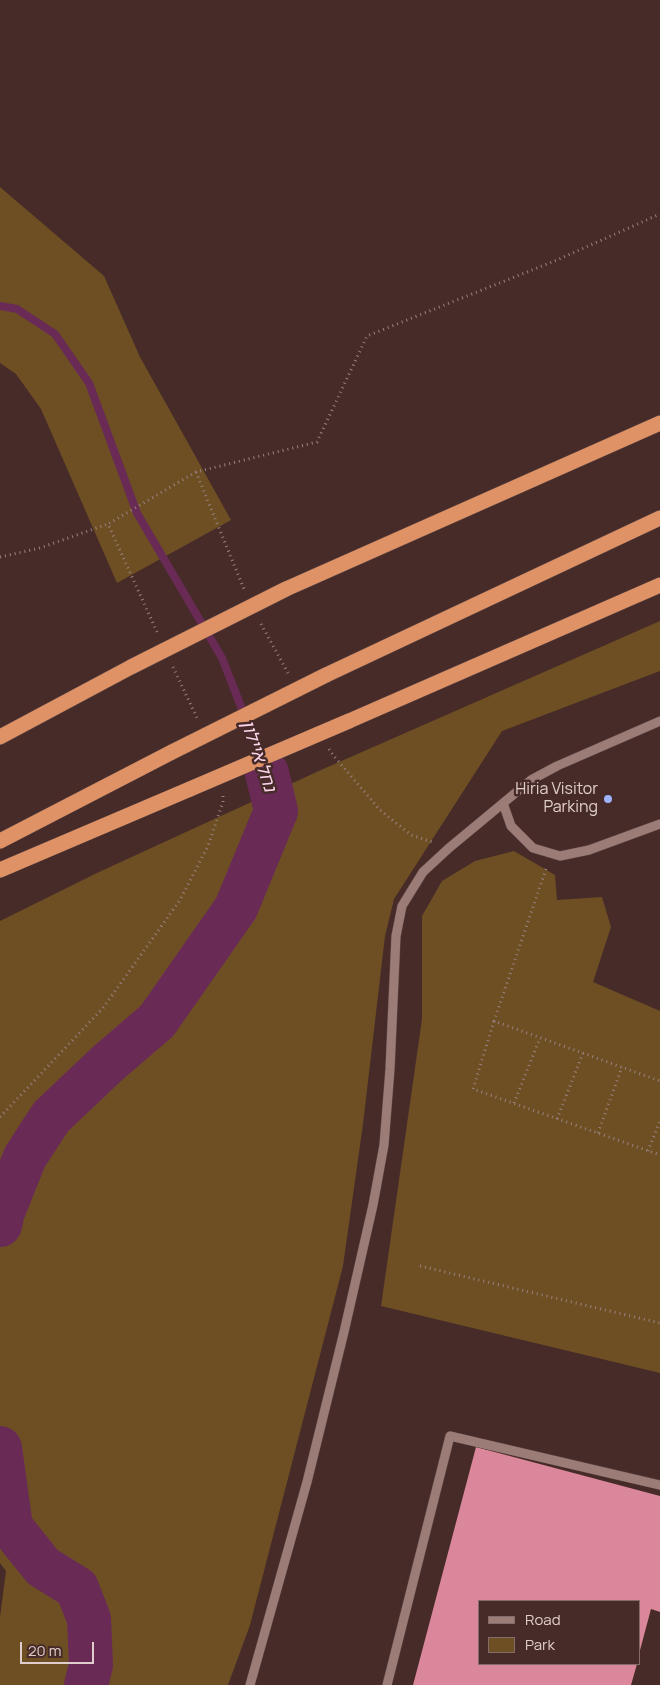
<!DOCTYPE html>
<html>
<head>
<meta charset="utf-8">
<style>
  body { margin:0 }
  #map { position:relative; width:660px; height:1685px; overflow:hidden; background:#462b28; font-family:Manrope,sans-serif }
  canvas { display:block }
  .legend { position:absolute; left:478px; top:1600px; width:162px; height:65px; box-sizing:border-box; background:#462b28; border:1px solid #846c6a; margin:0; padding:6px 9px; list-style:none; font-size:15px; color:#e0cecc }
  .legend li { display:flex; align-items:center; gap:10px; height:25px }
  .legend b { width:25px; border:1px solid #846c6a }
  .scale { position:absolute; left:20px; top:1642px; width:74px; height:22px; box-sizing:border-box; border:2px solid #e0cecc; border-top:0; padding-left:6px; font-size:15px; line-height:18px; white-space:nowrap; color:#e0cecc; -webkit-text-stroke:4px #462b28; paint-order:stroke }
</style>
</head>
<body>
<div id="map">
<canvas width="660" height="1685"></canvas>
<ul class="legend">
<li><b style="height:6px;background:#9c7c77"></b>Road</li>
<li><b style="height:14px;background:#6e4f24"></b>Park</li>
</ul>
<div class="scale">20 m</div>
</div>
<script>
const ctx = document.querySelector('canvas').getContext('2d');
ctx.lineJoin = 'round';
function fillPath(path, color) { ctx.fillStyle = color; ctx.fill(path, 'evenodd'); }
const shape = rows => new Path2D(rows.map(r => 'M' + r).join(''));
function stroke(path, color, width, dash) { ctx.strokeStyle = color; ctx.lineWidth = width; ctx.lineCap = dash ? 'butt' : 'round'; ctx.setLineDash(dash || []); ctx.stroke(path); }
function write(font, color, halo, rows, align = 'center') {
  ctx.font = font + ' Manrope,"Noto Sans Hebrew",sans-serif'; ctx.lineWidth = 5; ctx.setLineDash([]); ctx.textBaseline = 'middle'; ctx.strokeStyle = halo; ctx.fillStyle = color; for (const [text, x, y, turn = 0] of rows) {
    ctx.save(); ctx.translate(x, y); ctx.rotate((+turn || 0) * Math.PI / 180); ctx.textAlign = isNaN(turn) ? turn : align; if (halo) ctx.strokeText(text, 0, 0); ctx.fillText(text, 0, 0); ctx.restore();
  }
}
const green = shape([
  [0,187,104,276,140,357,231,520,117,583,41,409,16,374,0,363],
  [660,621,660,671,502,731,394,899,385,936,363,1124,343,1266,250,1625,228,1685,0,1685,0,1617,6,1571,0,1563,0,921,99,872,321,770],
  [514,851,555,875,557,900,602,897,611,927,593,982,660,1011,660,1373,381,1306,422,1019,422,916,442,881,475,861]
]);
const stream = shape([
  [0,306,17,309,55,334,89,383,137,513,222,658,267,773]
]);
const river = shape([
  [0,1225,3,1212,25,1157,51,1117,108,1063,157,1021,236,908,276,811,267,773],
  [0,1448,11,1527,43,1567,77,1588,89,1619,91,1665,86,1685]
]);
const building = shape([
  [476,1447,660,1496,660,1612,651,1609,639,1654,639,1601,479,1601,479,1664,637,1664,631,1685,413,1685]
]);
const path = shape([
  [196,472,244,589],
  [0,557,40,548,108,524],
  [261,624,288,673],
  [157,632,108,524,196,472,317,442,367,336,557,260,660,214],
  [173,667,197,718],
  [329,749,333,755,380,810,411,835,432,842],
  [546,869,494,1021,660,1081],
  [494,1021,473,1089,660,1155],
  [514,1103,540,1038],
  [0,1117,103,1008,180,900,208,846,223,802,223,796],
  [557,1119,583,1053],
  [598,1133,622,1067],
  [648,1151,660,1121],
  [420,1266,660,1323]
]);
const minor = shape([
  [503,803,511,826,533,848,560,856,589,850,660,824],
  [250,1685,307,1482,344,1332,373,1205,384,1145,390,1069,396,936,402,906,423,872,449,848,531,780,557,766,660,721],
  [387,1685,450,1436,660,1485]
]);
const highway = shape([
  [286,589,660,423],
  [326,675,660,518],
  [349,721,660,585],
  [0,737,131,667],
  [0,841,172,752],
  [0,870,190,789]
]);
const highwayBridge = shape([
  [131,667,286,589],
  [172,752,326,675],
  [190,789,349,721]
]);
const markers = [
  [608,799,5,"#a0b3fd"]
];
const poiNames = [
  ["Hiria Visitor",598,790],
  ["Parking",598,808]
];
const waterNames = [
  ["נחל איילון",258,756,71]
];
fillPath(green, '#6e4f24');
stroke(stream, '#692b56', 8);
stroke(river, '#692b56', 44);
fillPath(building, '#da879b');
stroke(minor, '#5e4745', 10);
stroke(highway, '#5e4745', 16);
stroke(path, '#98827f', 3, [1, 4]);
stroke(minor, '#9c7c77', 9);
stroke(highway, '#df9266', 15);
stroke(highwayBridge, '#5e4745', 16, []);
stroke(highwayBridge, '#df9266', 15);
for (const [x, y, r, color] of markers) { const dot = new Path2D(); dot.arc(x, y, r, 0, 2 * Math.PI); ctx.fillStyle = color; ctx.fill(dot); stroke(dot, '#462b28', 2); }
write('16px', '#e0cecc', '#462b28', poiNames, 'right');
write('italic 18px', '#fcd4ec', '#462b28', waterNames);
</script>
</body>
</html>
